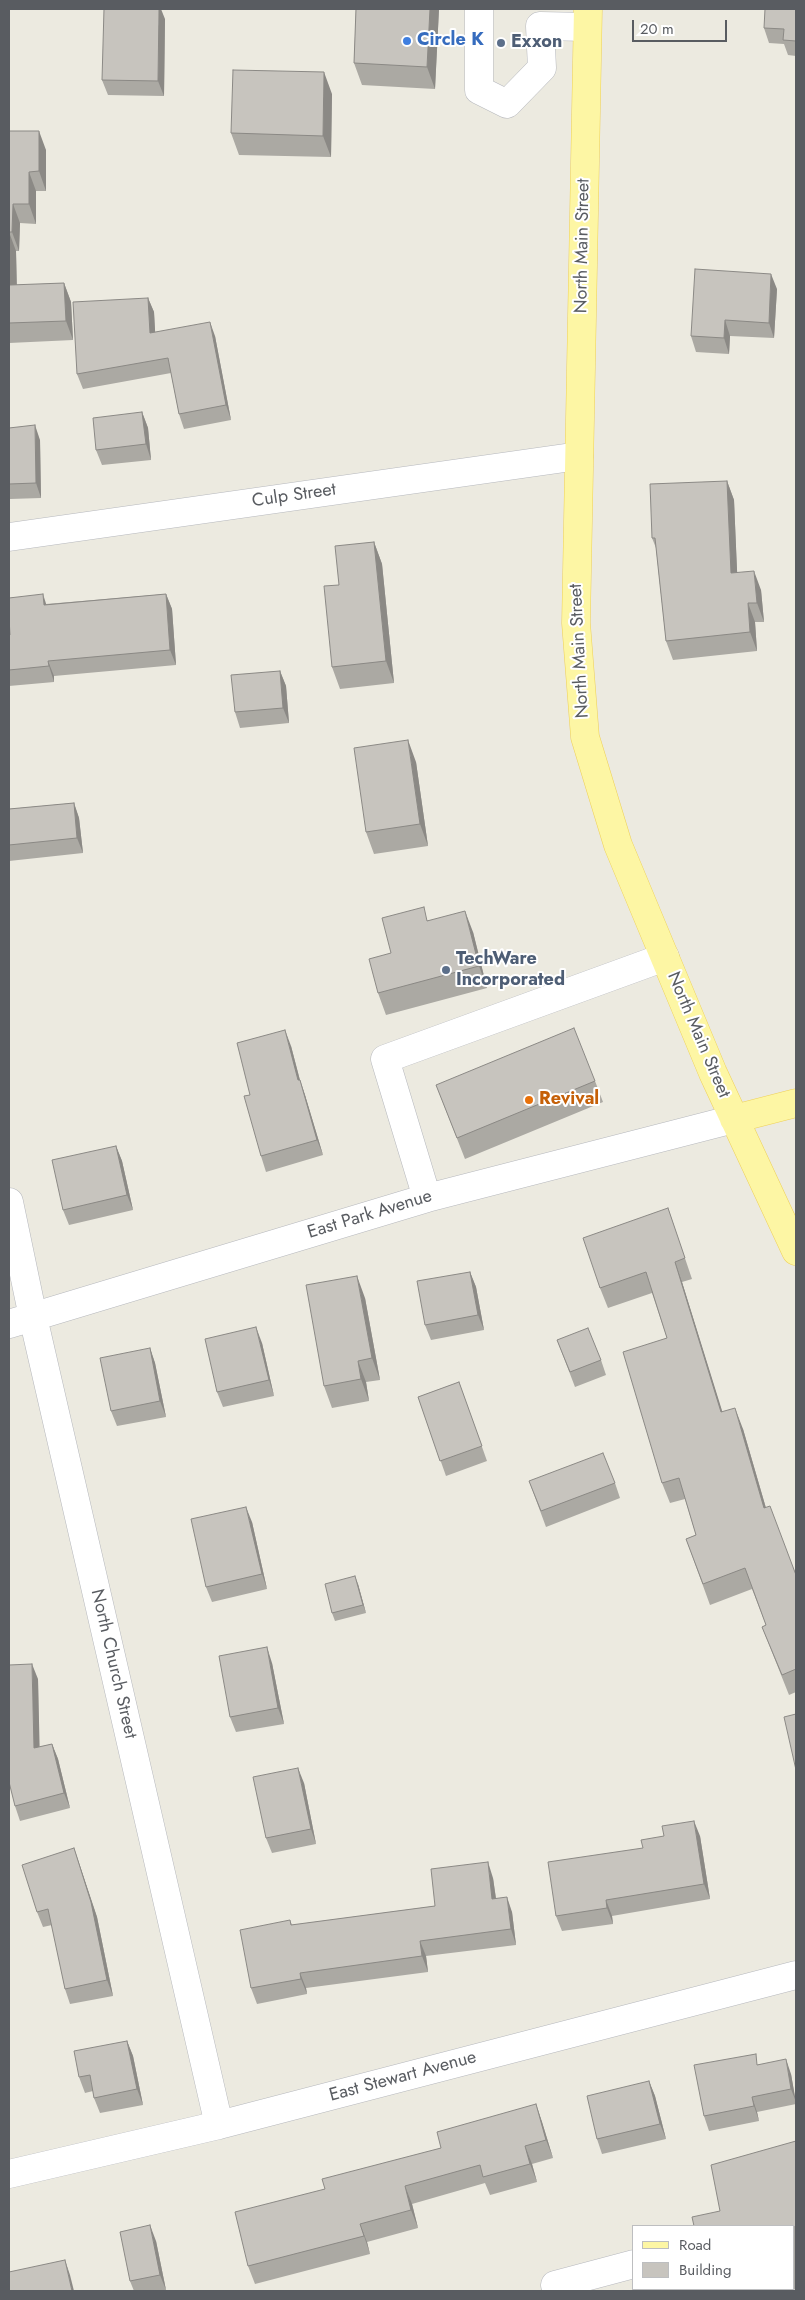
<!DOCTYPE html>
<html>
<head>
<meta charset="utf-8">
<style>
  body { margin:0 }
  #map { position:relative; width:805px; height:2300px; overflow:hidden; background:#eceae0; font-family:Jost,sans-serif }
  canvas { display:block }
  .frame { position:absolute; inset:0; border:10px solid #595c61; pointer-events:none }
  .legend { position:absolute; left:632px; top:2225px; width:162px; height:65px; box-sizing:border-box; background:#fff; border:1px solid #bdbec0; margin:0; padding:6px 9px; list-style:none; font-size:15px; color:#595c61 }
  .legend li { display:flex; align-items:center; gap:10px; height:25px }
  .legend b { width:25px; border:1px solid #bdbec0 }
  .scale { position:absolute; left:632px; top:20px; width:95px; height:22px; box-sizing:border-box; border:2px solid #595c61; border-top:0; padding-left:6px; font-size:15px; line-height:18px; white-space:nowrap; color:#595c61; -webkit-text-stroke:4px #fff; paint-order:stroke }
</style>
</head>
<body>
<div id="map">
<canvas width="805" height="2300"></canvas>
<div class="frame"></div>
<ul class="legend">
<li><b style="height:6px;background:#fdf6a4"></b>Road</li>
<li><b style="height:14px;background:#c7c4be"></b>Building</li>
</ul>
<div class="scale">20 m</div>
</div>
<script>
const ctx = document.querySelector('canvas').getContext('2d');
ctx.lineJoin = 'round';
const shape = rows => new Path2D(rows.map(r => 'M' + r).join(''));
function stroke(path, color, width, dash) { ctx.strokeStyle = color; ctx.lineWidth = width; ctx.lineCap = dash ? 'butt' : 'round'; ctx.setLineDash(dash || []); ctx.stroke(path); }
function fillPath(path, color) { ctx.fillStyle = color; ctx.fill(path, 'evenodd'); }
function write(font, color, halo, rows, align = 'center') {
  ctx.font = font + ' Jost,sans-serif'; ctx.lineWidth = 4; ctx.setLineDash([]); ctx.textBaseline = 'middle'; ctx.strokeStyle = halo; ctx.fillStyle = color; for (const [text, x, y, turn = 0] of rows) {
    ctx.save(); ctx.translate(x, y); ctx.rotate((+turn || 0) * Math.PI / 180); ctx.textAlign = isNaN(turn) ? turn : align; if (halo) ctx.strokeText(text, 0, 0); ctx.fillText(text, 0, 0); ctx.restore();
  }
}
const minor = shape([
  [479,9,479,90,507,104,542,68,540,26,587,27],
  [9,537,579,456],
  [427,1198,385,1059,665,957],
  [9,1202,33,1317,219,2125],
  [9,1324,427,1198,734,1119],
  [9,2174,219,2125,796,1975],
  [555,2285,634,2264]
]);
const major = shape([
  [588,9,576,623,585,737,618,845,713,1073,796,1251],
  [734,1119,796,1103]
]);
const wall = shape([
  [356,9,439,9,435,89,362,85,354,63],
  [796,9,796,56,788,55,784,44,769,43,764,28],
  [165,19,164,96,108,95,102,80],
  [332,94,331,157,239,155,231,133],
  [9,131,46,150,46,191,36,191,36,224,20,223,19,251,16,251,17,285,64,283,71,302,73,340,9,343],
  [777,289,774,338,730,336,729,354,696,352,691,336],
  [148,298,154,312,155,332,215,336,231,420,184,429,179,414,171,373,83,389,77,374],
  [142,412,148,428,151,460,102,465,96,450],
  [9,428,40,440,41,498,10,499,10,516,9,516],
  [727,481,734,500,737,573,761,590,764,622,755,622,757,651,673,660,666,641,656,548,652,538],
  [374,542,382,564,394,683,340,689,332,667,339,585],
  [166,594,172,609,176,665,54,676,54,682,9,686,9,635,10,635,46,604],
  [280,671,286,686,289,723,240,728,235,712],
  [416,762,428,846,374,854,366,832],
  [74,803,79,818,83,853,9,861,9,809],
  [428,920,473,932,487,988,386,1015,378,993,391,953],
  [291,1046,300,1080,305,1095,323,1155,266,1172,261,1156,250,1095],
  [595,1081,603,1102,465,1159,436,1085],
  [116,1146,122,1161,133,1210,69,1225,63,1210],
  [668,1208,692,1279,682,1282,722,1412,743,1429,766,1508,796,1575,796,1692,789,1695,762,1627,766,1625,752,1589,710,1605,686,1539,696,1535,685,1499,670,1503,662,1483,667,1338,652,1293,608,1308,600,1288],
  [470,1272,476,1287,484,1330,431,1340,425,1325],
  [365,1298,380,1380,366,1382,369,1401,332,1408,324,1386],
  [557,1340,601,1360,606,1375,575,1387],
  [262,1343,274,1396,223,1407,217,1392],
  [150,1348,155,1363,166,1417,117,1426,111,1411],
  [459,1382,487,1461,446,1476,418,1397],
  [529,1481,615,1483,620,1498,546,1527],
  [252,1522,267,1589,212,1602,206,1587],
  [358,1584,366,1613,335,1621,332,1613],
  [272,1663,284,1724,236,1732,230,1717],
  [38,1679,39,1747,52,1744,58,1759,70,1808,20,1821,15,1806],
  [304,1783,316,1844,272,1853,266,1838],
  [700,1836,710,1899,612,1916,613,1924,562,1931,556,1916],
  [74,1848,97,1917,113,1996,70,2004,65,1989,52,1925,43,1927,37,1912],
  [493,1878,496,1898,512,1912,516,1945,426,1956,428,1972,306,1988,307,1994,257,2004,251,1988,290,1920,292,1925,435,1906],
  [127,2041,133,2056,143,2105,100,2113,94,2098,93,2091,85,2093,79,2077],
  [759,2064,791,2074,796,2104,757,2112,759,2121,709,2131,704,2116],
  [649,2081,655,2096,666,2139,602,2154,597,2139],
  [536,2104,542,2122,553,2158,532,2164,537,2182,490,2195,485,2183,412,2204,418,2228,367,2242,370,2254,255,2284,248,2266,325,2189,441,2148],
  [156,2241,166,2290,160,2291,134,2291,130,2281]
]);
const shadedWall = shape([
  [159,9,161,9,165,19,164,96,158,81],
  [430,9,439,9,435,89,427,67],
  [324,72,332,94,331,157,323,136],
  [39,131,46,150,46,191,39,171],
  [29,172,36,191,36,224,29,204],
  [13,204,20,223,19,251,12,232],
  [9,232,16,251,17,304,10,285],
  [771,274,777,289,774,338,769,323],
  [64,283,71,302,73,340,66,321],
  [148,298,154,312,156,347,150,333],
  [725,320,730,336,729,354,724,338],
  [210,322,215,336,231,420,226,405],
  [142,412,148,428,151,460,146,444],
  [35,425,40,440,41,498,36,483],
  [727,481,734,500,738,592,731,573],
  [9,497,10,499,10,516,9,511],
  [374,542,382,564,394,683,386,661],
  [754,571,761,590,764,622,757,603],
  [43,594,48,610,44,605],
  [166,594,172,609,176,665,170,650],
  [748,603,755,622,757,651,750,632],
  [48,661,54,676,54,682,49,666],
  [280,671,286,686,289,723,283,708],
  [408,740,416,762,428,846,420,824],
  [74,803,79,818,83,853,77,838],
  [465,911,473,932,487,988,479,966],
  [285,1030,291,1046,304,1096,298,1080],
  [300,1080,305,1095,323,1155,317,1140],
  [116,1146,122,1161,133,1210,127,1195],
  [675,1262,682,1282,729,1433,721,1412],
  [470,1272,476,1287,484,1330,478,1315],
  [357,1276,365,1298,380,1380,372,1358],
  [256,1327,262,1343,274,1396,269,1380],
  [150,1348,155,1363,166,1417,160,1401],
  [358,1361,366,1382,369,1401,361,1379],
  [735,1408,743,1429,772,1529,764,1508],
  [246,1507,252,1522,267,1589,262,1574],
  [355,1576,358,1584,366,1613,363,1605],
  [267,1647,272,1663,284,1724,278,1708],
  [32,1664,38,1679,40,1763,34,1748],
  [52,1744,58,1759,70,1808,64,1793],
  [298,1768,304,1783,316,1844,311,1829],
  [694,1821,700,1836,710,1899,704,1884],
  [74,1848,97,1917,113,1996,107,1980],
  [488,1862,493,1878,498,1914,492,1899],
  [507,1897,512,1912,516,1945,511,1929],
  [606,1900,612,1916,613,1924,607,1908],
  [420,1941,426,1956,428,1972,422,1956],
  [300,1973,306,1988,307,1994,301,1979],
  [127,2041,133,2056,143,2105,137,2089],
  [786,2059,791,2074,796,2102,791,2089],
  [649,2081,655,2096,666,2139,660,2124],
  [752,2097,757,2112,759,2121,754,2106],
  [536,2104,542,2122,553,2158,546,2140],
  [525,2146,532,2164,537,2182,530,2164],
  [405,2186,412,2204,418,2228,411,2210],
  [360,2224,367,2242,370,2254],
  [150,2225,156,2241,166,2290,160,2275],
  [65,2260,70,2275,74,2291,72,2291]
]);
const building = shape([
  [104,9,159,9,158,81,102,80,104,9],
  [356,9,430,9,427,67,354,63,356,9],
  [765,9,796,9,796,41,783,40,784,29,764,28,765,9],
  [233,70,324,72,323,136,231,133,233,70],
  [9,131,39,131,39,171,29,172,29,204,13,204,12,232,9,232,10,285,64,283,66,321,9,323,9,131],
  [695,269,771,274,769,323,725,320,724,338,691,336,695,269],
  [148,298,150,333,210,322,226,405,179,414,168,358,77,374,73,302,148,298],
  [142,412,146,444,96,450,93,418,142,412],
  [35,425,36,483,9,484,9,428,35,425],
  [727,481,731,573,754,571,757,603,748,603,750,632,666,641,655,538,652,538,650,484,727,481],
  [374,542,386,661,332,667,324,586,339,585,335,546,374,542],
  [43,594,44,605,166,594,170,650,48,661,49,666,9,670,9,635,10,635,9,618,9,598,43,594],
  [280,671,283,708,235,712,231,675,280,671],
  [408,740,420,824,366,832,354,748,408,740],
  [74,803,77,838,9,845,9,809,74,803],
  [424,907,427,921,465,911,479,966,378,993,369,959,391,953,382,918,424,907],
  [574,1028,595,1081,457,1138,436,1085,574,1028],
  [285,1030,298,1080,300,1080,317,1140,261,1156,244,1096,250,1095,237,1043,285,1030],
  [116,1146,127,1195,63,1210,52,1160,116,1146],
  [668,1208,685,1258,675,1262,721,1412,735,1408,764,1508,770,1506,796,1575,796,1669,782,1675,762,1627,766,1625,745,1568,703,1584,686,1539,696,1535,679,1478,662,1483,623,1352,667,1338,646,1272,600,1288,583,1238,668,1208],
  [470,1272,478,1315,425,1325,417,1281,470,1272],
  [357,1276,372,1358,358,1361,361,1379,324,1386,306,1285,357,1276],
  [256,1327,269,1380,217,1392,205,1339,256,1327],
  [588,1328,601,1360,570,1372,557,1340,588,1328],
  [150,1348,160,1401,111,1411,100,1358,150,1348],
  [459,1382,482,1446,440,1461,418,1397,459,1382],
  [603,1453,615,1483,541,1511,529,1481,603,1453],
  [246,1507,262,1574,206,1587,191,1519,246,1507],
  [355,1576,363,1605,332,1613,325,1584,355,1576],
  [267,1647,278,1708,230,1717,219,1656,267,1647],
  [32,1664,34,1748,52,1744,64,1793,15,1806,9,1782,9,1665,32,1664],
  [796,1714,796,1770,784,1717,796,1714],
  [298,1768,311,1829,266,1838,253,1777,298,1768],
  [694,1821,704,1884,606,1900,607,1908,556,1916,548,1862,643,1848,641,1840,664,1836,662,1826,694,1821],
  [74,1848,91,1902,107,1980,65,1989,48,1909,37,1912,22,1865,74,1848],
  [488,1862,492,1899,507,1897,511,1929,420,1941,422,1956,300,1973,301,1979,251,1988,240,1930,290,1920,291,1925,435,1906,431,1869,488,1862],
  [127,2041,137,2089,94,2098,90,2075,79,2077,74,2051,127,2041],
  [756,2054,757,2065,786,2059,791,2089,752,2097,754,2106,704,2116,694,2065,756,2054],
  [649,2081,660,2124,597,2139,587,2096,649,2081],
  [536,2104,546,2140,525,2146,530,2164,483,2177,480,2165,405,2186,411,2210,360,2224,364,2236,248,2266,235,2212,325,2189,322,2179,441,2148,437,2132,536,2104],
  [796,2141,796,2291,712,2291,711,2289,794,2289,794,2226,694,2226,692,2217,720,2211,711,2165,796,2141],
  [150,2225,160,2275,130,2281,120,2232,150,2225],
  [65,2260,72,2291,9,2291,9,2272,65,2260]
]);
const markers = [
  [407,41,5,"#3f7fe0"],
  [501,43,5,"#5c6f8a"],
  [446,970,5,"#5c6f8a"],
  [529,1100,5,"#e8710a"]
];
const shopNames = [
  ["Circle K",417,41]
];
const serviceNames = [
  ["Exxon",511,43],
  ["TechWare",456,960],
  ["Incorporated",456,981]
];
const streetNames = [
  ["North Main Street",583,246,-89],
  ["Culp Street",294,496,-8],
  ["North Main Street",580,651,-93],
  ["North Main Street",698,1035,67],
  ["East Park Avenue",370,1215,-17],
  ["North Church Street",113,1664,77],
  ["East Stewart Avenue",403,2077,-15]
];
const foodNames = [
  ["Revival",539,1100]
];
stroke(minor, '#b6b8bd', 29);
stroke(major, '#eed058', 29);
stroke(minor, '#fff', 28);
stroke(major, '#fdf6a4', 28);
fillPath(wall, '#aba9a3');
fillPath(shadedWall, '#8b8985');
fillPath(building, '#c7c4be');
stroke(building, '#8b8985', 1);
for (const [x, y, r, color] of markers) { const dot = new Path2D(); dot.arc(x, y, r, 0, 2 * Math.PI); ctx.fillStyle = color; ctx.fill(dot); stroke(dot, '#fff', 2); }
write('bold 18px', '#366cbe', '#fff', shopNames, 'left');
write('bold 18px', '#4e5e75', '#fff', serviceNames, 'left');
write('18px', '#595c61', '#fff', streetNames);
write('bold 18px', '#c56008', '#fff', foodNames, 'left');
</script>
</body>
</html>
